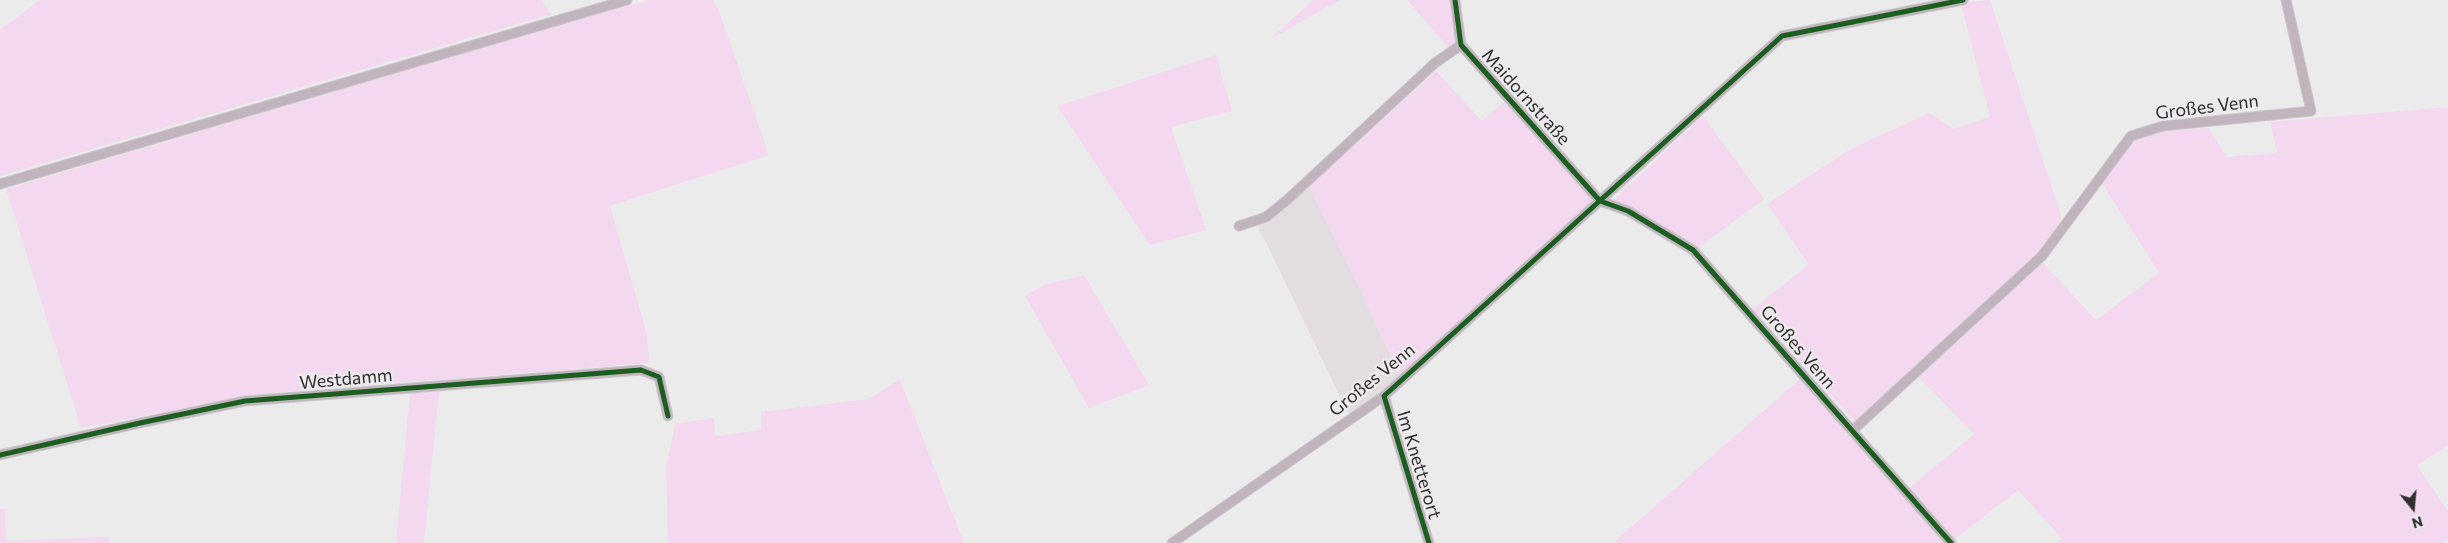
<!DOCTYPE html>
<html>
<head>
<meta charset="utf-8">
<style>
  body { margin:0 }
  #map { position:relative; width:2448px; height:543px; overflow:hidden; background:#ecebec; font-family:Commissioner,sans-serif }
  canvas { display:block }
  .north { position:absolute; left:2388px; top:483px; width:50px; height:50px; -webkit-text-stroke:4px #edeaed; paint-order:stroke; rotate:163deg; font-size:14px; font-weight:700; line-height:20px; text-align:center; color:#302e2f }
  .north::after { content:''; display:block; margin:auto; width:18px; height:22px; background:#302e2f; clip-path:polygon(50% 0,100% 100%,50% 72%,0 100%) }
</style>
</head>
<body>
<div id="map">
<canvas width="2448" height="543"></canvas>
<div class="north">N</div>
</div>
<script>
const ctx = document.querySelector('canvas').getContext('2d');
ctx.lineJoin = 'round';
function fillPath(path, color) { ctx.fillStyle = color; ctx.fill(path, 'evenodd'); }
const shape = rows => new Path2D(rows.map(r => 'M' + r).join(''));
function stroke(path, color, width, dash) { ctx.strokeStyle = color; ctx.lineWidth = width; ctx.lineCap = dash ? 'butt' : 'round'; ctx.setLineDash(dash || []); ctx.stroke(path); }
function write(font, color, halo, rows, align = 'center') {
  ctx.font = font + ' Commissioner,sans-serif'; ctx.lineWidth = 5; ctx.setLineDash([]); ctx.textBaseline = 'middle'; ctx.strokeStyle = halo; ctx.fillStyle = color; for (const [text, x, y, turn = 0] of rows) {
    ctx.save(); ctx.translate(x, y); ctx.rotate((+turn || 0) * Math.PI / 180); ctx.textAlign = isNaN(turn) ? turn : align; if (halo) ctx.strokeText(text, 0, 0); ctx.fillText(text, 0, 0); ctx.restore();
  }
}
const built = shape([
  [1309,186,1356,280,1400,376,1350,417,1258,226,1273,219]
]);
const green = shape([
  [40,0,541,0,551,14,0,176,0,30],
  [649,0,712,0,718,8,769,155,610,206,647,334,649,363,256,394,81,428,6,189,559,25],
  [1313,0,1340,0,1270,39],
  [1407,0,1450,0,1456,44,1449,48],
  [1990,0,2062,218,2040,251,1855,421,1753,309,1809,264,1767,204,1849,150,1929,113,1953,129,1990,117,1961,3],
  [1216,55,1232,111,1171,127,1206,230,1150,245,1057,106],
  [1436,71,1482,121,1504,102,1594,200,1400,376,1356,280,1309,186],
  [2448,107,2448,445,2417,465,2448,511,2448,539,2441,543,2057,543,2062,539,2018,490,1955,539,1909,488,1974,434,1917,376,2043,263,2096,320,2159,273,2102,183,2133,141,2165,131,2208,128,2227,157,2277,153,2270,122],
  [1703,116,1764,199,1698,248,1612,201],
  [1084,275,1149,385,1089,408,1025,296,1044,285],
  [1800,379,1946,543,1613,543],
  [900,380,964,543,668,543,666,468,675,424,714,418,715,436,761,430,761,412,868,399],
  [439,391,424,543,396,543,410,393],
  [0,509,5,509,6,541,110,537,110,543,0,543]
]);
const minor = shape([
  [1455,0,1461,45,1600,201,1628,211,1693,250,1951,543],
  [0,184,627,0],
  [1239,226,1266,217,1287,200,1435,63,1461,45],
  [1384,396,1429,543],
  [1852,431,2042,256,2131,136,2163,126,2311,111,2286,0],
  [0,455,140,423,245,401,641,370,659,377,668,416],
  [1172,543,1384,396,1782,36,1963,0]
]);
const cycleway = shape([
  [1455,0,1461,45,1600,201,1628,211,1693,250,1951,543],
  [0,455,140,423,245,401,641,370,659,377,668,416],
  [1429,543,1384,396,1782,36,1963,0]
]);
const streetNames = [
  ["Maidornstraße",1526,97,48],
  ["Großes Venn",2207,107,-7],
  ["Großes Venn",1798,347,49],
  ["Westdamm",346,379,-5],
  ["Großes Venn",1372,380,-39],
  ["Im Knetterort",1419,465,73]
];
fillPath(built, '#e3dde2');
fillPath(green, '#f4d8ef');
stroke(minor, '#cac9ca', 11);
stroke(minor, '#c2b4bf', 9);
stroke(cycleway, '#1b5e20', 5);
write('18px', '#302e2f', '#edeaed', streetNames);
</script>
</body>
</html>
